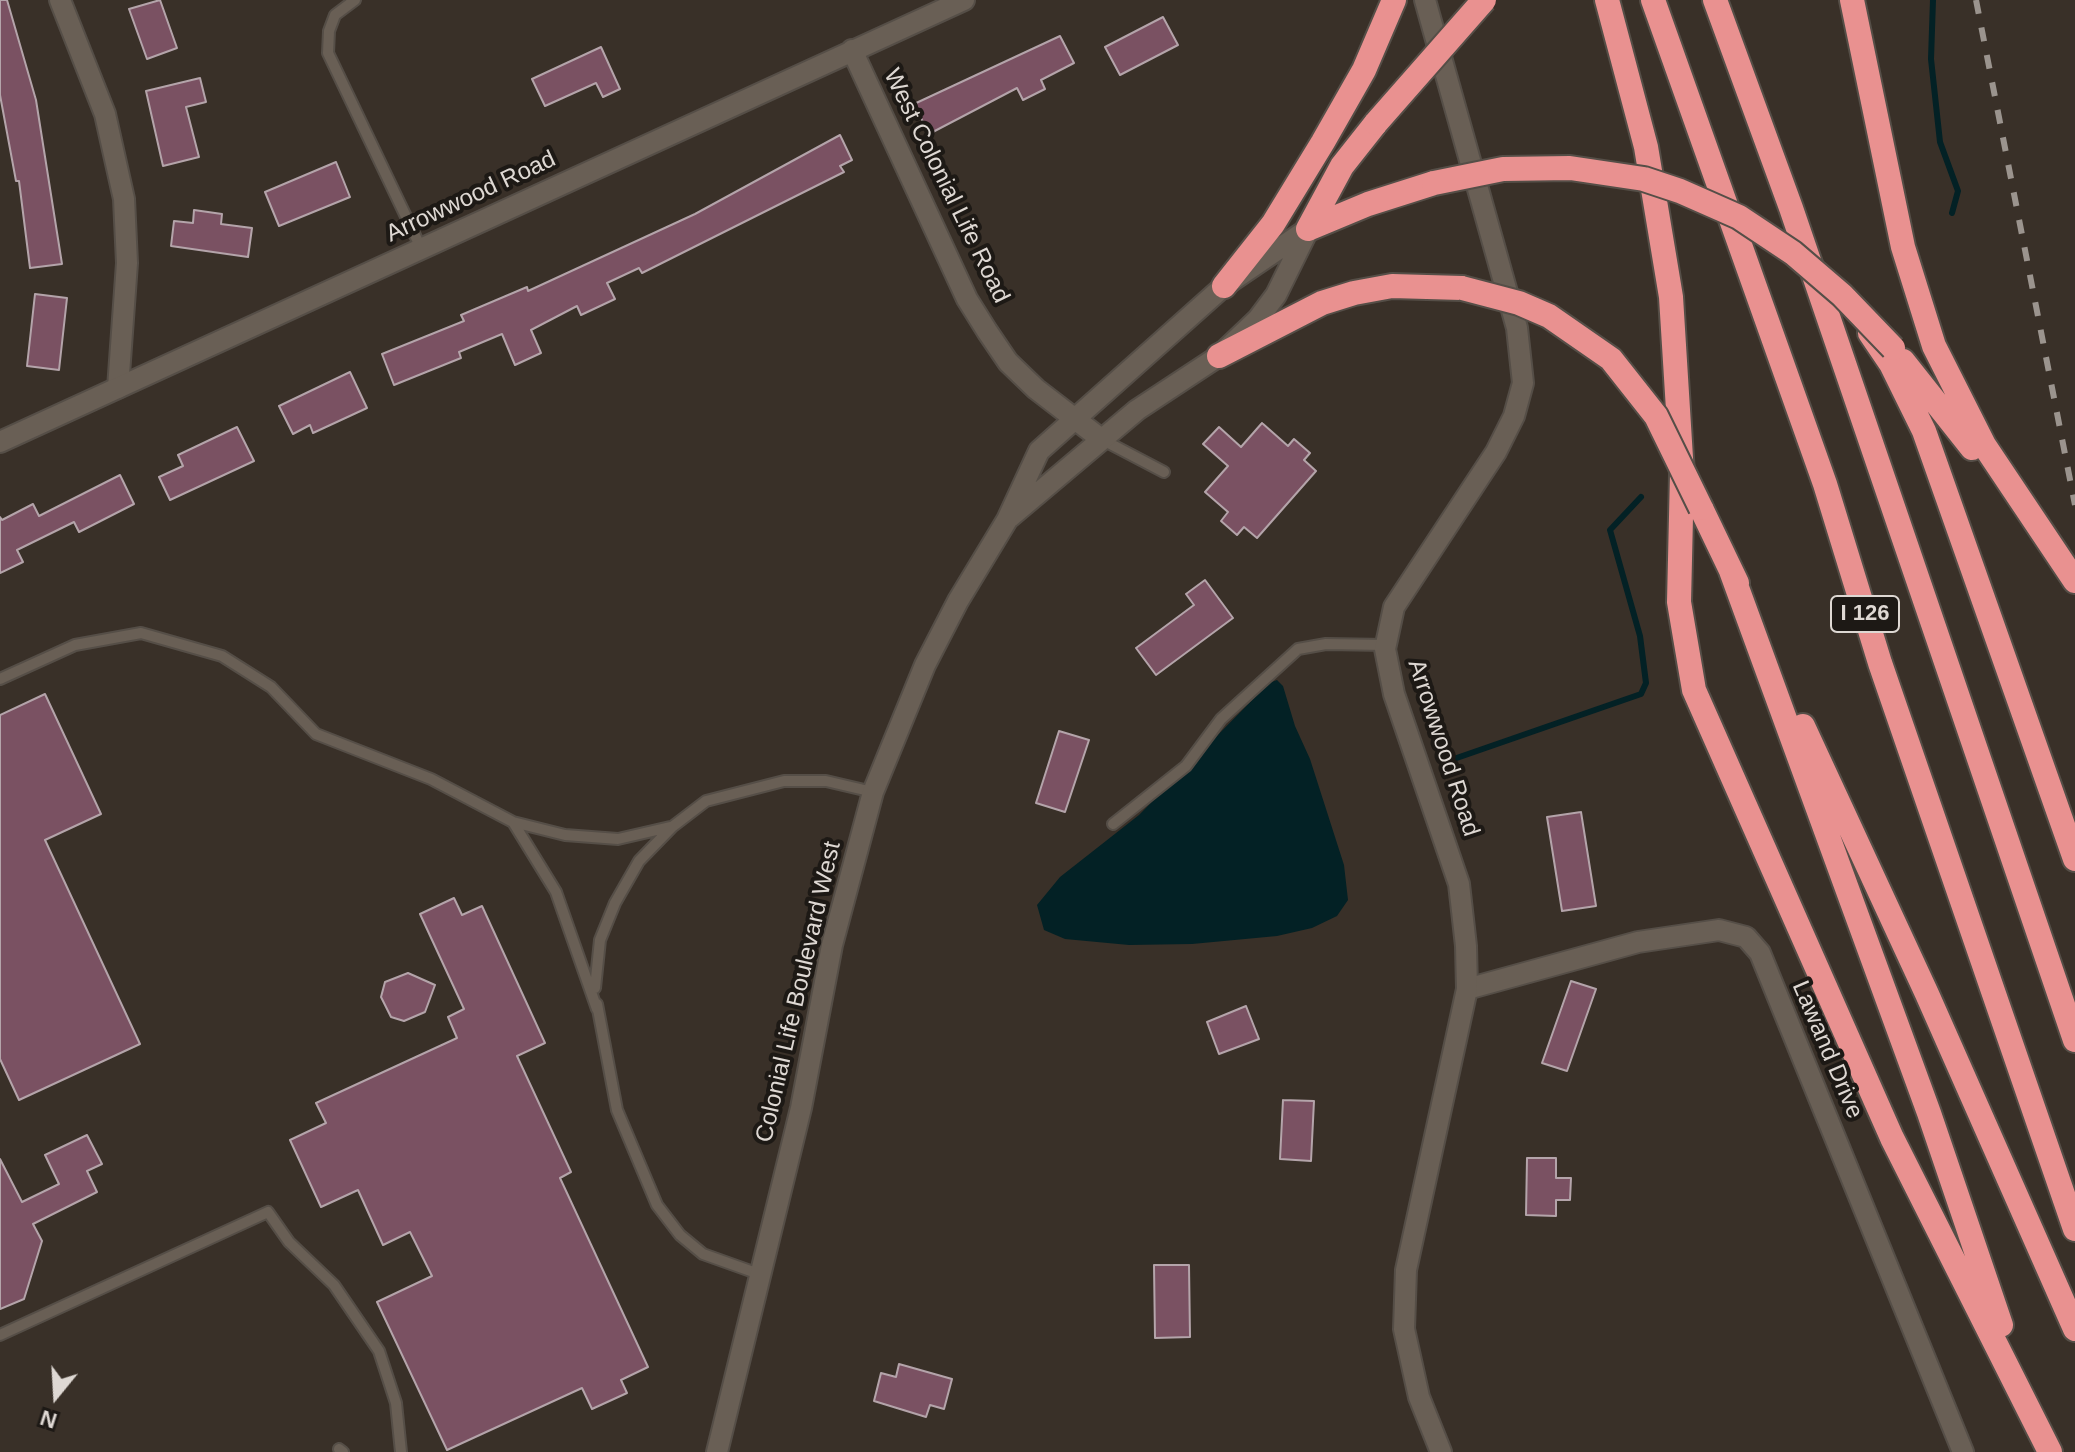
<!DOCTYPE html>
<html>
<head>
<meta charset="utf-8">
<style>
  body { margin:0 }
  #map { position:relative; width:2075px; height:1452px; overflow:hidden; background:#393028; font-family:Helvetica,sans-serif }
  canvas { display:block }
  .north { position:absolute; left:16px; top:1356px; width:80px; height:80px; -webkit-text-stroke:6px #1d1915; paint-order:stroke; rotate:198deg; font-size:22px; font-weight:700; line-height:32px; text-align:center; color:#ded8d3 }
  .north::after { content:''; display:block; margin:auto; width:28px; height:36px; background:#ded8d3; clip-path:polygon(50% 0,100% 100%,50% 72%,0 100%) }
</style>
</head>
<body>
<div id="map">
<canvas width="2075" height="1452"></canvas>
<div class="north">N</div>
</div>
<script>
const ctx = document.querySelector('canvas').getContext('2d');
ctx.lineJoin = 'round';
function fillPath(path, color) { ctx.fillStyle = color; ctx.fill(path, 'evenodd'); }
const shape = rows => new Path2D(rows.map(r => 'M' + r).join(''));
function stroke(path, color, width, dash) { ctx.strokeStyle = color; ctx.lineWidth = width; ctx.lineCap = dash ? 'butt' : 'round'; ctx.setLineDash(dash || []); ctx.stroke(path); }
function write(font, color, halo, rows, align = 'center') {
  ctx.font = font + ' Helvetica,sans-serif'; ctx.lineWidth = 8; ctx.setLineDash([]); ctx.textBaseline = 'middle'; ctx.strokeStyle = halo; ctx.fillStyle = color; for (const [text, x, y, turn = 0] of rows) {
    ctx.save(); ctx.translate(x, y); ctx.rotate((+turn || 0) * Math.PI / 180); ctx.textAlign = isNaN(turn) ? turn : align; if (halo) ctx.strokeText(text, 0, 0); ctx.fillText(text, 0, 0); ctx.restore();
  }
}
const water = shape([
  [1277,680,1283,686,1295,726,1310,759,1344,865,1348,900,1337,916,1312,928,1277,936,1192,944,1129,945,1065,939,1044,930,1037,905,1060,877,1139,815,1269,683]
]);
const stream = shape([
  [1933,0,1931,59,1940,142,1958,191,1952,213],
  [1448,761,1641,694,1646,683,1640,636,1610,530,1641,497]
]);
const building = shape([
  [0,0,7,0,36,100,62,264,30,268,19,181,16,181,0,95,0,0],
  [160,0,177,48,147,59,129,9,160,0],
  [1163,17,1178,45,1120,75,1105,47,1163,17],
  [1060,36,1074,63,1041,80,1045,89,1023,100,1017,88,929,134,914,104,1060,36],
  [601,47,620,89,603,97,596,83,545,106,532,79,601,47],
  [200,78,206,102,186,107,199,157,163,166,146,91,200,78],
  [840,135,852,160,840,166,844,172,642,273,639,268,607,283,615,299,581,315,577,306,531,330,541,353,515,365,502,334,459,352,461,358,394,385,382,354,464,321,461,315,527,287,528,291,695,214,840,135],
  [336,162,350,197,279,226,265,192,336,162],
  [194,210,222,214,221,224,252,228,248,257,171,246,174,221,193,223,194,210],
  [35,294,67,298,59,370,27,366,35,294],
  [350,372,367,408,313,433,310,425,293,434,279,406,350,372],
  [1262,423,1288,446,1294,439,1310,453,1304,460,1316,471,1257,538,1244,527,1237,535,1221,521,1228,512,1205,492,1228,466,1203,444,1219,427,1241,447,1262,423],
  [237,427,254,461,170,500,159,477,183,466,178,455,237,427],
  [120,475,134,504,79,532,74,522,17,550,23,562,0,573,0,517,2,520,33,504,39,516,120,475],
  [1205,580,1233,618,1156,675,1136,648,1194,605,1186,594,1205,580],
  [45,694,101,814,45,840,140,1044,19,1100,0,1059,0,715,45,694],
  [1059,731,1089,740,1065,812,1036,803,1059,731],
  [1581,812,1596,906,1562,911,1547,817,1581,812],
  [454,898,462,915,482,906,545,1043,517,1056,571,1172,560,1178,648,1367,621,1380,627,1393,592,1409,582,1388,447,1450,377,1302,432,1276,410,1232,383,1245,358,1190,321,1207,290,1140,326,1123,316,1103,457,1038,448,1017,464,1009,420,914,454,898],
  [408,973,435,985,425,1012,404,1021,391,1017,381,997,385,982,408,973],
  [1571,981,1596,989,1567,1071,1542,1063,1571,981],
  [1246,1006,1259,1039,1219,1054,1207,1022,1246,1006],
  [1283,1100,1314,1101,1311,1161,1280,1159,1283,1100],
  [87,1135,102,1164,87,1171,97,1192,33,1224,42,1241,24,1299,0,1309,0,1159,22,1202,59,1184,45,1155,87,1135],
  [1527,1158,1556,1158,1556,1178,1571,1178,1570,1200,1556,1200,1556,1216,1526,1215,1527,1158],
  [1154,1265,1189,1265,1190,1337,1155,1338,1154,1265],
  [899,1364,952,1379,944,1409,930,1405,926,1417,874,1401,881,1373,896,1377,899,1364]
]);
const service = shape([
  [355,0,335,15,329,31,328,53,421,248],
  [1101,439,1164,472],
  [0,679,75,645,141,633,222,656,271,687,316,734,431,779,513,822,556,892,597,1009],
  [513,822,565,835,618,839,670,827],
  [1113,824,1186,766,1221,719,1298,649,1326,644,1386,645],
  [595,988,600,940,615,903,639,861,672,827,706,801,784,781,826,781,873,792],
  [597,1004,617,1110,657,1205,680,1235,703,1254,759,1274],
  [0,1335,268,1212,289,1242,334,1285,379,1351,396,1403,401,1452],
  [339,1449,343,1452]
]);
const minor = shape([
  [60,0,105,114,124,199,127,263,118,388],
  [1467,989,1638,942,1719,930,1746,937,1760,953,1963,1452]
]);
const tertiary = shape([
  [1425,0,1517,328,1523,383,1514,416,1496,452,1394,607,1385,649,1394,694,1459,884,1466,946,1467,989,1406,1270,1404,1329,1419,1397,1441,1452],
  [852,50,967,299,987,331,1008,362,1036,389,1101,439],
  [0,442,964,0],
  [1010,517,1137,410,1219,356,1258,319,1276,295,1308,230],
  [717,1452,801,1108,832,945,873,792,925,665,958,601,1007,520,1039,451,1224,286,1308,229]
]);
const motorway = shape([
  [1607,0,1646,147,1671,297,1682,474,1679,602,1694,690,1892,1138,2050,1452],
  [1653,0,1825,484,1880,663,2075,1229],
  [1715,0,1791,208,2075,1040],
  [1852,0,1903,247,1934,346,1984,445,2075,581],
  [1308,229,1368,204,1434,183],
  [1308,229,1342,166,1376,123],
  [1224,286,1273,224,1323,142,1364,70,1394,0],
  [1870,333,1891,364,1924,431,2075,859],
  [1219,356,1322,303,1354,293,1392,286,1462,288],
  [1903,361,1972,448],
  [1701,508,1737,583],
  [1731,571,1929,1113,2001,1325],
  [1803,726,1927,994,2075,1329]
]);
const rail = shape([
  [1976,0,2075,505]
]);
const motorwayBridge = shape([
  [1376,123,1484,0],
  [1434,183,1503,169,1570,168,1644,179,1680,191,1739,217,1793,253,1842,295,1893,348],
  [1462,288,1519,303,1549,316,1611,359,1656,416,1701,508]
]);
const shields = [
  [1865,614,68]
];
const shieldNames = [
  ["I 126",1865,614]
];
const streetNames = [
  ["West Colonial Life Road",946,186,64],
  ["Arrowwood Road",471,197,-25],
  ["Arrowwood Road",1443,748,72],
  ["Colonial Life Boulevard West",799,992,-77],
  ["Lawand Drive",1827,1050,67]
];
fillPath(water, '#032125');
stroke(stream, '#032125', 6);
fillPath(building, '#7a5162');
stroke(building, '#b4a4aa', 2);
stroke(service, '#554e47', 14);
stroke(minor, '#554e47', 24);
stroke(tertiary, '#554e47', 24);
stroke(motorway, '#554e47', 28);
stroke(service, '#695f55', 10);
stroke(minor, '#695f55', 20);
stroke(tertiary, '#695f55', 20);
stroke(motorway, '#e99190', 24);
stroke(rail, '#9b948e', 6, [14, 14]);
stroke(motorwayBridge, '#554e47', 28, []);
stroke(motorwayBridge, '#e99190', 24);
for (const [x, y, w] of shields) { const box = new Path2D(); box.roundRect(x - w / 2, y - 18, w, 36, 6); ctx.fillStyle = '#1d1915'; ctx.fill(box); stroke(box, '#ded8d3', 2); }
write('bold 22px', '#ded8d3', null, shieldNames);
write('24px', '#ded8d3', '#1d1915', streetNames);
</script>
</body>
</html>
